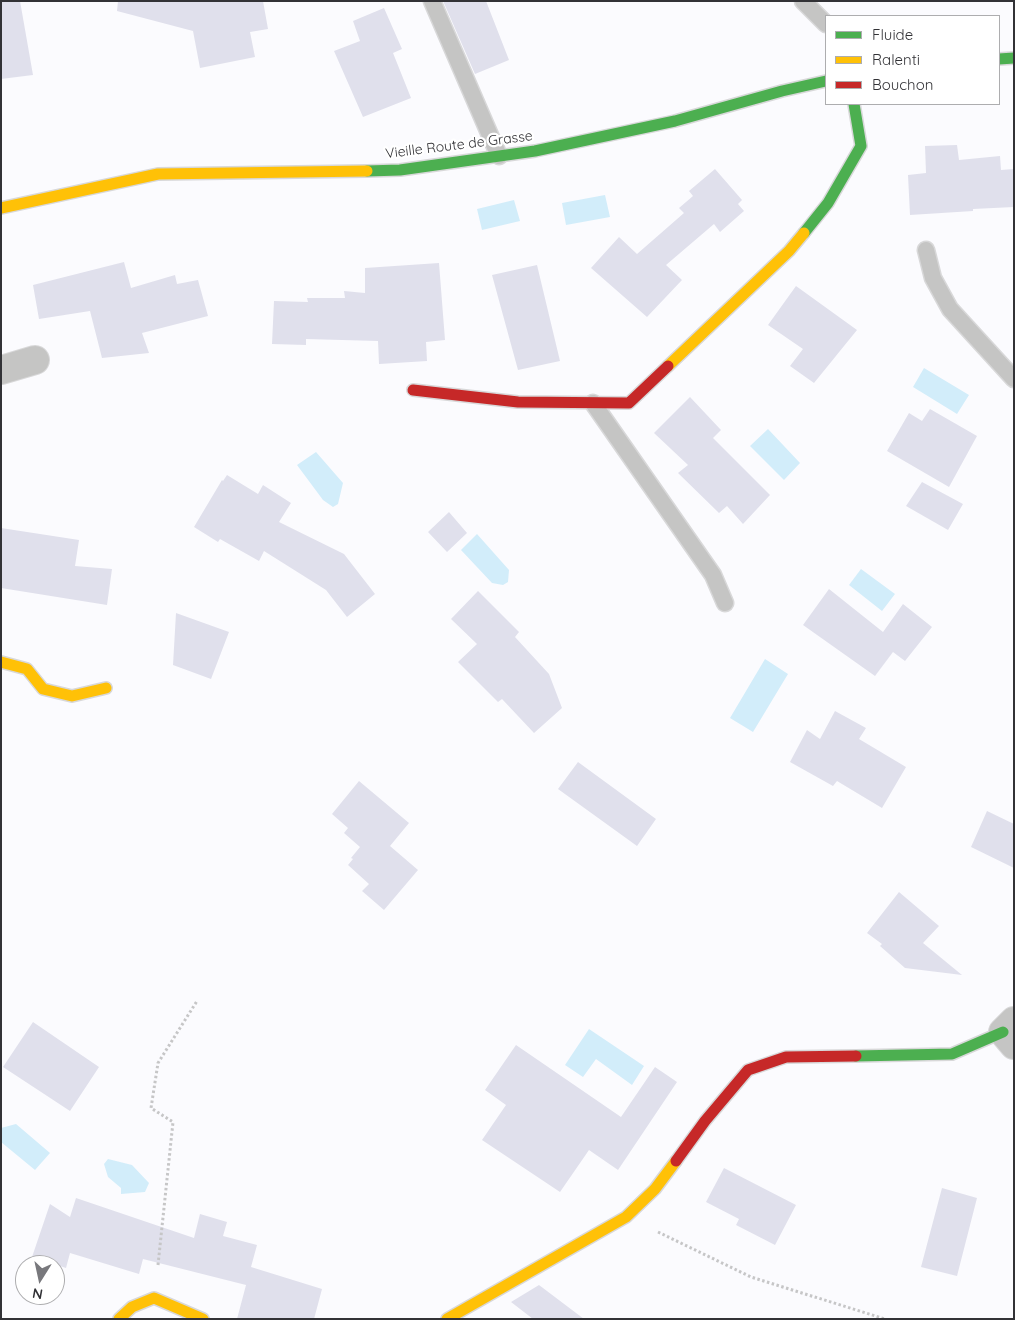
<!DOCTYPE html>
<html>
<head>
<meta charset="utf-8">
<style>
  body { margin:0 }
  #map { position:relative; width:1015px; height:1320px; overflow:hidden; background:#fbfbfe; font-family:Quicksand,sans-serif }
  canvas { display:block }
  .frame { position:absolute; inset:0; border:2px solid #323236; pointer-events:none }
  .legend { position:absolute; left:825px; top:15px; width:175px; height:90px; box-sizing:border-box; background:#fff; border:1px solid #adadaf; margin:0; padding:6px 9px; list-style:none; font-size:15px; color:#323236 }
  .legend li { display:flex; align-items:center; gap:10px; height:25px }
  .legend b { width:25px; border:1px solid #adadaf }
  .north { position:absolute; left:15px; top:1255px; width:50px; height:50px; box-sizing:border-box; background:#fff; border:1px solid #adadaf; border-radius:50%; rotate:190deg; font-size:14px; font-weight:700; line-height:20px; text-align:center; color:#323236 }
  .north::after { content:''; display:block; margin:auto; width:18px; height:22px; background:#78787c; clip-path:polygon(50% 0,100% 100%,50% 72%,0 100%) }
</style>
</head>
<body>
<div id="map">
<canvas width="1015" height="1320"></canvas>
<div class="frame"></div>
<ul class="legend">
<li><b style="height:6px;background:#4caf50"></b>Fluide</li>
<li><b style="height:6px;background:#ffc107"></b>Ralenti</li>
<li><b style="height:6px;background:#c62828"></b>Bouchon</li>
</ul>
<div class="north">N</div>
</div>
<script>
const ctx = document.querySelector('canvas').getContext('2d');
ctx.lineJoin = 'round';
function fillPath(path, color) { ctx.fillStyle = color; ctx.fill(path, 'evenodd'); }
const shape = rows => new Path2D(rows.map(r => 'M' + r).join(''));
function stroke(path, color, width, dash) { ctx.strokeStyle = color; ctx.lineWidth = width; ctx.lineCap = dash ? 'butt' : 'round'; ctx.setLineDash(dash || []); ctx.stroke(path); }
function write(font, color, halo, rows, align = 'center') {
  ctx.font = font + ' Quicksand,sans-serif'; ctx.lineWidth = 4.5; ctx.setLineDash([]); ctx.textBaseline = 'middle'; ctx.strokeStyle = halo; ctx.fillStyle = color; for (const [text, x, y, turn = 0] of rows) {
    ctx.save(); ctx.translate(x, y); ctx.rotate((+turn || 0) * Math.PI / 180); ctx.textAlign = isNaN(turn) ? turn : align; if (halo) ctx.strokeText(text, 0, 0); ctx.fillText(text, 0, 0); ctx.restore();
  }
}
const water = shape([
  [605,195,610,217,566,225,562,203],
  [514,200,520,221,482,230,477,209],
  [924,368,969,395,957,414,913,387],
  [768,429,800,463,784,480,750,446],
  [316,452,343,483,338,504,333,507,323,500,297,465],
  [477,534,509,570,508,582,503,585,492,583,461,550],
  [861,569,895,594,882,611,849,585],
  [765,659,788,674,753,732,730,718],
  [589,1029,644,1066,632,1085,596,1059,583,1077,565,1065],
  [16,1124,50,1153,35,1170,1,1142,1,1128],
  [108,1159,132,1165,149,1183,145,1192,121,1194,121,1188,108,1177,104,1164]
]);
const building = shape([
  [1,1,20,1,33,75,1,79],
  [118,1,263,1,268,29,250,32,255,57,200,68,193,31,117,11],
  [443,1,486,1,509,60,475,74],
  [384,8,402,49,393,53,411,98,363,117,334,51,360,41,353,21],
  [957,145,959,160,1000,156,1001,170,1014,169,1014,207,973,209,973,211,910,215,908,175,926,173,925,146],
  [715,169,742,200,738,204,744,211,720,232,714,224,666,265,682,280,647,317,591,268,619,237,637,254,684,213,679,208,693,196,689,191],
  [124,262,131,288,175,275,177,284,198,280,208,316,142,333,149,353,102,358,90,311,39,319,33,285],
  [439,263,445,340,426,342,427,361,379,364,378,341,306,339,306,345,272,344,274,301,308,302,307,298,345,298,344,291,365,293,365,268],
  [537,265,560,361,518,370,492,275],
  [796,286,857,330,814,383,790,366,803,349,768,325],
  [690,397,721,430,713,438,770,495,743,524,727,506,719,513,678,473,688,465,654,433],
  [930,409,977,436,949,487,887,451,909,413,922,421],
  [227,475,258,494,263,485,291,503,279,522,344,554,375,594,347,617,326,590,264,551,259,561,220,539,218,542,194,527,222,480,223,481],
  [922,482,963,504,948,530,906,506],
  [449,512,467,533,447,552,428,532],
  [1,528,79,540,75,566,112,569,107,605,1,588],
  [829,589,883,632,903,604,932,627,905,661,893,652,875,676,803,625],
  [478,591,519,632,515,637,549,674,562,708,534,733,502,699,498,702,458,662,477,644,451,619],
  [176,613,229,632,211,679,173,665],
  [835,711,866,728,859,739,906,767,882,808,837,781,833,786,790,762,807,730,820,739],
  [578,762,656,819,637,846,558,789],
  [359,781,409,823,390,846,418,870,384,910,362,891,369,884,348,865,353,859,351,858,360,847,344,833,348,828,332,814],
  [987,811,1014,824,1014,868,971,847],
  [899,892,939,926,923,943,962,975,905,968,880,946,882,944,867,933],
  [33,1022,99,1067,70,1111,3,1067],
  [516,1045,621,1117,655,1067,677,1082,618,1170,589,1150,560,1192,482,1140,506,1105,485,1090],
  [724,1168,796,1205,775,1245,736,1225,739,1219,706,1202],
  [942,1188,977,1198,957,1276,921,1267],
  [76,1198,194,1238,200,1214,227,1222,223,1236,257,1245,251,1267,322,1289,314,1319,237,1319,250,1270,246,1285,143,1259,139,1274,70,1253,66,1268,32,1257,50,1204,70,1217],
  [539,1285,584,1319,533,1319,511,1302]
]);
const path = shape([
  [658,1232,751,1277,885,1319],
  [158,1265,173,1122,151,1108,158,1063,197,1001]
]);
const lane = shape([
  [432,1,499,156],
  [803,1,826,24],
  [926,250,933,278,950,309,1014,379],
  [593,403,713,575,725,603]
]);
const street = shape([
  [1,370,35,360],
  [1014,1021,1003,1032,1014,1045]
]);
const fast = shape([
  [999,59,1014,58],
  [367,171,400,170,535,151,675,121,782,91,826,81],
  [804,233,828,203,861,146,854,104],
  [856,1056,952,1054,1003,1032]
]);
const slow = shape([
  [1,208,158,174,367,171],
  [668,366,789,251,804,233],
  [1,662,27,669,43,689,72,696,106,688],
  [119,1319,132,1307,154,1298,203,1319],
  [447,1319,626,1217,655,1189,676,1161]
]);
const jam = shape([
  [413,390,518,402,629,403,668,366],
  [676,1161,705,1121,748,1070,786,1057,856,1056]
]);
const streetNames = [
  ["Vieille Route de Grasse",459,145,-7]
];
fillPath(water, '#d2edfa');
fillPath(building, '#e0e0ec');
stroke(lane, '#d8d8d9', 19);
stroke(street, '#d8d8d9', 30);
stroke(fast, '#d8d8d9', 14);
stroke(slow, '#d8d8d9', 14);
stroke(jam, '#d8d8d9', 14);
stroke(path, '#c6c6c7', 3, [2.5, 2.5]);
stroke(lane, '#c5c5c4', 16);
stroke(street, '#c5c5c4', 28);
stroke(fast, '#4caf50', 11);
stroke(slow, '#ffc107', 11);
stroke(jam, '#c62828', 11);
write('14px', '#323236', '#fff', streetNames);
</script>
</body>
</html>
